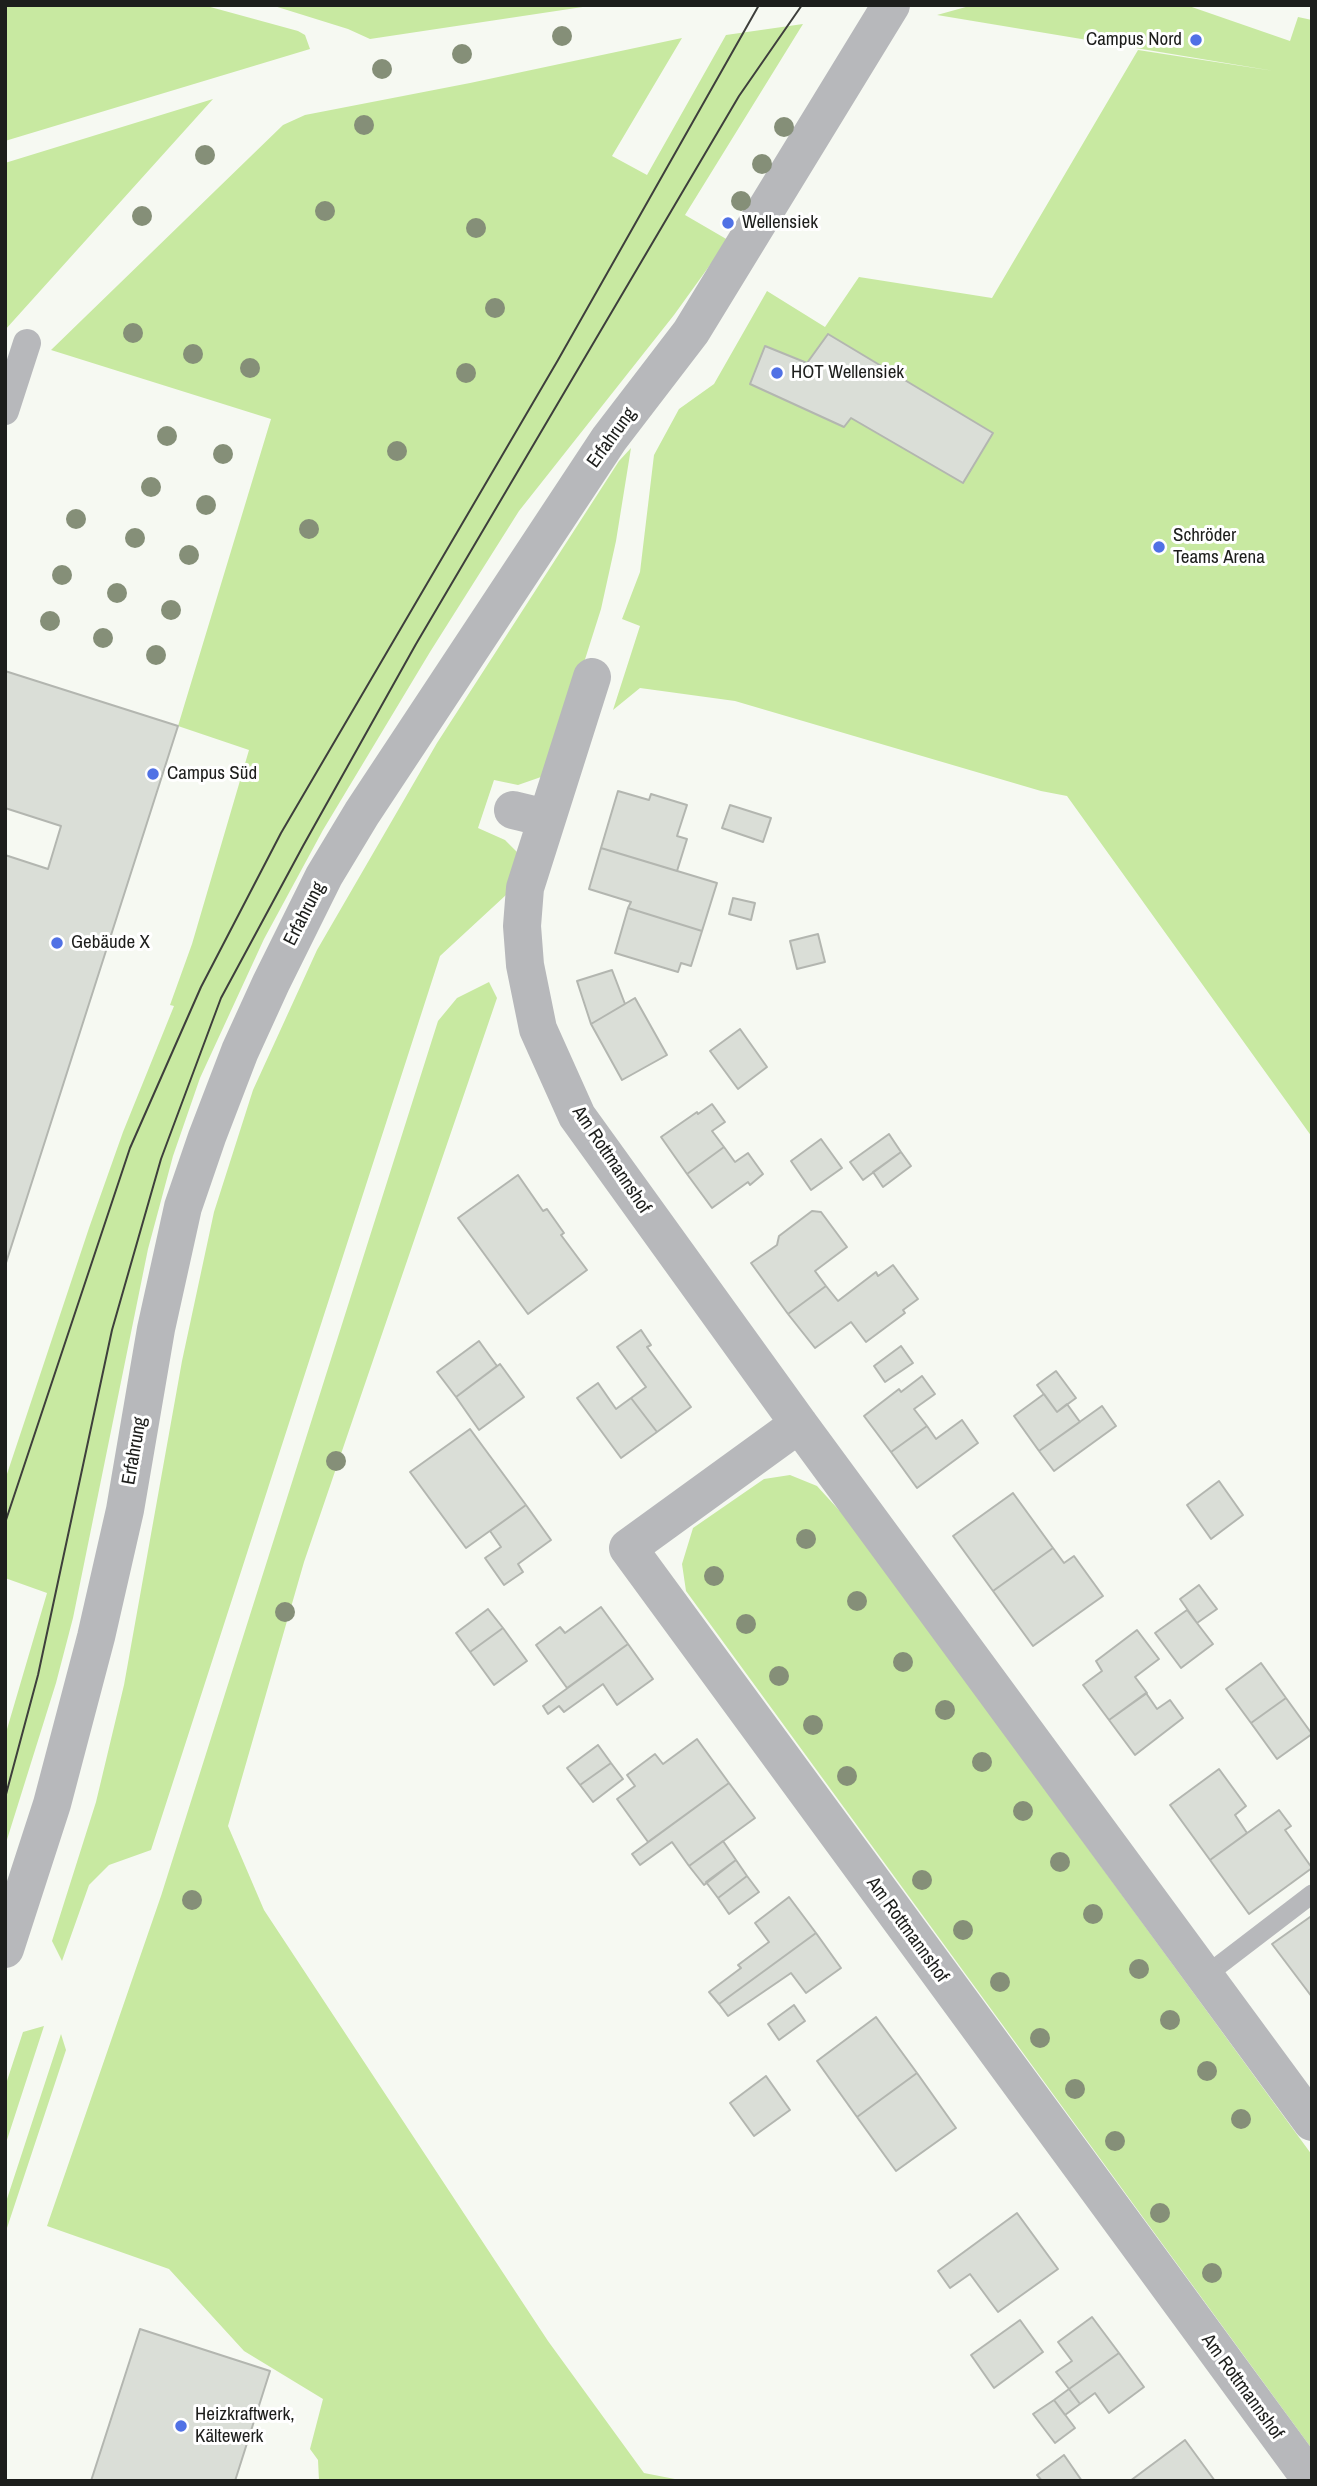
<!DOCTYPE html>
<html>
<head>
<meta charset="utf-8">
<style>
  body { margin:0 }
  #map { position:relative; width:1317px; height:2486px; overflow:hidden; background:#f6f9f2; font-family:"Archivo Narrow",sans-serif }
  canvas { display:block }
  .frame { position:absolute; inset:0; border:7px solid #1d1e1c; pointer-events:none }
</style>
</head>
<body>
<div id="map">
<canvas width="1317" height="2486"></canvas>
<div class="frame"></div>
</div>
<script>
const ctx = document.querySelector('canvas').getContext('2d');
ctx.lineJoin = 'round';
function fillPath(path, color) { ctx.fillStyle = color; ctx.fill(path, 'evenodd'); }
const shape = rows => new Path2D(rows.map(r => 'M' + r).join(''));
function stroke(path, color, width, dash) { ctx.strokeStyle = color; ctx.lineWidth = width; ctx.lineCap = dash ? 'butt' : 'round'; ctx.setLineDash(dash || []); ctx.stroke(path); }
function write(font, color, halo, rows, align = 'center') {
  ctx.font = font + ' "Archivo Narrow",sans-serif'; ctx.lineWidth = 6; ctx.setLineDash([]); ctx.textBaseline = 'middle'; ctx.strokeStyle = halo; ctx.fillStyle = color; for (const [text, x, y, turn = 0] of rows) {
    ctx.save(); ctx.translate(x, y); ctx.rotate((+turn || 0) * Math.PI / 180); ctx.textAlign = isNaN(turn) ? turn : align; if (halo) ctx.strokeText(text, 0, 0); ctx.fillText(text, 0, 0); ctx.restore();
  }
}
const green = shape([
  [5,5,203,5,298,31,305,35,310,49,5,141],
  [271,5,596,5,370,39,348,29],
  [973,5,1186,5,1290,41,1298,17,1312,20,1312,1137,1067,796,1041,791,735,701,640,688,613,710,640,626,622,619,640,572,654,455,679,409,714,384,767,291,825,327,859,277,992,298,1138,50,1274,71,937,15],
  [803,24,685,215,728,240,674,315,519,511,430,652,323,830,264,939,200,1078,173,1156,148,1249,73,1618,56,1683,5,1846,5,1736,47,1593,5,1578,5,1480,89,1228,123,1132,174,1006,170,1005,192,944,249,750,178,726,271,419,51,350,283,125,305,115,470,83,682,38,612,156,647,175,726,35],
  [213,99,5,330,5,163],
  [631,448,616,541,601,609,554,757,541,777,518,785,494,780,478,828,505,840,517,852,506,895,440,956,151,1850,109,1865,89,1885,62,1961,52,1941,96,1802,124,1685,182,1361,214,1212,253,1090,317,950,437,743,619,461],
  [489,982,497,998,304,1562,228,1826,264,1910,548,2341,644,2473,685,2481,319,2481,318,2460,310,2449,323,2399,244,2351,169,2269,47,2226,161,1896,438,1021,457,998],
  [790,1475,817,1486,848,1520,1312,2155,1312,2449,686,1591,682,1564,693,1528,764,1479],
  [44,2026,5,2146,5,2087,23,2032],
  [61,2034,66,2050,5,2234,5,2205]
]);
const building = shape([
  [828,334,993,433,963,483,851,418,844,427,750,384,765,346,807,363,828,334],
  [5,671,178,726,5,1266,5,855,48,869,61,826,5,808,5,671],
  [618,791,649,800,651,794,687,805,677,836,687,839,677,871,601,848,618,791],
  [730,805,771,818,763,842,722,828,730,805],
  [601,848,717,883,702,931,628,908,631,902,589,889,601,848],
  [733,898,755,903,751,920,729,914,733,898],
  [628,908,702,931,691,966,681,963,678,972,615,953,628,908],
  [818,934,825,962,797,969,790,941,818,934],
  [612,970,625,1004,591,1024,577,981,612,970],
  [635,998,667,1055,622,1080,591,1024,635,998],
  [740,1029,767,1067,738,1089,710,1051,740,1029],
  [712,1104,725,1122,712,1131,724,1147,687,1174,661,1137,697,1112,698,1114,712,1104],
  [889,1134,901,1152,863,1180,850,1162,889,1134],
  [821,1139,842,1168,811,1190,791,1161,821,1139],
  [724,1147,735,1162,748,1153,763,1174,750,1185,748,1182,712,1208,687,1174,724,1147],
  [901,1152,911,1166,883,1187,873,1172,901,1152],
  [518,1175,543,1211,547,1209,564,1233,561,1235,587,1270,528,1314,458,1218,518,1175],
  [812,1211,821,1212,847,1247,815,1271,826,1286,788,1314,751,1263,777,1245,779,1236,812,1211],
  [893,1265,918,1299,903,1310,905,1313,866,1342,851,1322,815,1348,788,1314,826,1286,838,1301,876,1272,878,1276,893,1265],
  [641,1330,651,1345,647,1347,691,1407,657,1432,631,1398,646,1387,617,1347,641,1330],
  [479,1341,497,1366,456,1397,437,1372,479,1341],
  [901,1346,913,1363,885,1382,874,1366,901,1346],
  [500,1364,524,1397,479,1430,456,1397,500,1364],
  [1056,1371,1076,1398,1057,1412,1037,1385,1056,1371],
  [922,1376,935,1394,914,1409,927,1426,891,1452,864,1416,899,1389,901,1392,922,1376],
  [598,1383,616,1409,631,1398,657,1432,621,1458,577,1398,598,1383],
  [1044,1394,1057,1412,1067,1404,1080,1422,1039,1451,1014,1416,1044,1394],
  [1102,1406,1116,1426,1054,1471,1039,1451,1102,1406],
  [962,1420,978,1443,917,1488,891,1452,927,1426,936,1439,962,1420],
  [470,1429,526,1505,466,1548,410,1472,470,1429],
  [1219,1481,1243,1515,1211,1539,1187,1505,1219,1481],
  [1013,1493,1053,1548,993,1591,953,1536,1013,1493],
  [526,1505,551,1540,518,1564,523,1572,504,1585,485,1558,501,1547,490,1531,526,1505],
  [1053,1548,1064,1563,1074,1556,1103,1596,1033,1646,993,1591,1053,1548],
  [1199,1585,1217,1609,1197,1623,1180,1599,1199,1585],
  [601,1607,628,1644,567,1688,536,1645,560,1627,565,1633,601,1607],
  [488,1609,503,1628,470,1652,456,1633,488,1609],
  [1187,1610,1213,1644,1181,1668,1155,1633,1187,1610],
  [503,1628,527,1661,494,1685,470,1652,503,1628],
  [1137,1630,1159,1659,1135,1677,1147,1693,1109,1720,1083,1685,1102,1671,1096,1661,1137,1630],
  [628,1644,653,1679,617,1705,603,1684,564,1712,559,1706,548,1714,543,1706,628,1644],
  [1261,1663,1286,1698,1251,1723,1226,1689,1261,1663],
  [1146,1693,1157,1709,1170,1700,1183,1718,1135,1755,1109,1720,1146,1693],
  [1286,1698,1312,1734,1277,1759,1251,1723,1286,1698],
  [697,1739,729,1783,648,1842,617,1799,635,1786,627,1775,655,1754,663,1764,697,1739],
  [598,1745,611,1763,580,1785,567,1768,598,1745],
  [611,1763,623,1779,593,1802,580,1785,611,1763],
  [1219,1769,1246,1806,1235,1815,1247,1833,1210,1860,1170,1805,1219,1769],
  [729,1783,755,1818,689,1866,672,1842,640,1865,632,1854,729,1783],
  [1279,1810,1291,1826,1285,1830,1312,1868,1249,1914,1210,1860,1279,1810],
  [723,1841,736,1860,704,1885,689,1866,723,1841],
  [736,1860,747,1876,718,1898,706,1882,736,1860],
  [747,1876,759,1892,729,1914,718,1898,747,1876],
  [789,1897,816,1933,719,2004,709,1992,741,1968,738,1965,769,1942,755,1923,789,1897],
  [1310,1917,1312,1917,1312,1997,1272,1944,1310,1917],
  [816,1933,841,1968,806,1993,791,1973,728,2016,719,2004,816,1933],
  [794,2005,805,2021,779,2040,768,2024,794,2005],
  [876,2017,917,2073,857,2117,817,2061,876,2017],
  [917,2073,956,2128,896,2171,857,2117,917,2073],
  [766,2076,790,2110,754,2136,730,2103,766,2076],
  [1017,2213,1058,2269,998,2312,970,2274,950,2288,938,2271,1017,2213],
  [1092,2317,1119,2353,1069,2389,1056,2372,1072,2361,1058,2342,1092,2317],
  [1020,2320,1043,2352,994,2388,971,2355,1020,2320],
  [140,2329,270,2371,235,2481,91,2481,140,2329],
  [1119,2353,1144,2387,1109,2413,1095,2393,1080,2404,1069,2389,1119,2353],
  [1069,2389,1080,2404,1065,2415,1054,2400,1069,2389],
  [1054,2400,1075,2428,1055,2443,1033,2414,1054,2400],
  [1185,2440,1215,2481,1130,2481,1185,2440],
  [1064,2455,1082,2481,1042,2481,1037,2475,1064,2455]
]);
const service = shape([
  [1205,1976,1312,1894]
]);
const pedestrian = shape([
  [5,411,27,343]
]);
const minor = shape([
  [592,677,525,888,522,926,525,965,538,1029,577,1116,799,1424,1312,2122],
  [513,810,546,818],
  [799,1424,628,1548,1312,2481],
  [5,1949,52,1804,96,1637,125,1510,156,1329,183,1207,207,1137,240,1051,271,983,324,876,362,813,609,439,691,332,891,5]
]);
const tram = shape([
  [5,1523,130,1148,201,987,281,833,558,360,759,5],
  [5,1798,38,1675,112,1330,161,1159,221,998,303,846,416,644,739,96,802,5]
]);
const trees = [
  [562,36],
  [462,54],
  [382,69],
  [364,125],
  [784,127],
  [205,155],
  [762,164],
  [741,201],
  [325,211],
  [142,216],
  [476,228],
  [495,308],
  [133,333],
  [193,354],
  [250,368],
  [466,373],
  [167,436],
  [397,451],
  [223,454],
  [151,487],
  [206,505],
  [76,519],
  [309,529],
  [135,538],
  [189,555],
  [62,575],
  [117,593],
  [171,610],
  [50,621],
  [103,638],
  [156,655],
  [336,1461],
  [806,1539],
  [714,1576],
  [857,1601],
  [285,1612],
  [746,1624],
  [903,1662],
  [779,1676],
  [945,1710],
  [813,1725],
  [982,1762],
  [847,1776],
  [1023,1811],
  [1060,1862],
  [922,1880],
  [192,1900],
  [1093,1914],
  [963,1930],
  [1139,1969],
  [1000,1982],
  [1170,2020],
  [1040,2038],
  [1207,2071],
  [1075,2089],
  [1241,2119],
  [1115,2141],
  [1160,2213],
  [1212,2273]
];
const markers = [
  [1196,40,7,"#5071e5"],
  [728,223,7,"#5071e5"],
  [777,373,7,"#5071e5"],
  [1159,547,7,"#5071e5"],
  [153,774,7,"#5071e5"],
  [57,943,7,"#5071e5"],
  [181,2426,7,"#5071e5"]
];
const poiNames = [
  ["Campus Nord",1182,40,"right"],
  ["Wellensiek",742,223],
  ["HOT Wellensiek",791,373],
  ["Schröder",1173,536],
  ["Teams Arena",1173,558],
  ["Campus Süd",167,774],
  ["Gebäude X",71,943],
  ["Heizkraftwerk,",195,2415],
  ["Kältewerk",195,2437]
];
const streetNames = [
  ["Erfahrung",612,438,-54],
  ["Erfahrung",305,914,-63],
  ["Am Rottmannshof",611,1160,56],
  ["Erfahrung",135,1451,-80],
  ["Am Rottmannshof",907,1930,54],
  ["Am Rottmannshof",1242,2387,54]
];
fillPath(green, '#c8e9a1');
fillPath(building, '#daded7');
stroke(building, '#b3b6b0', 2);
stroke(service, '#b7b8bb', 19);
stroke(pedestrian, '#b7b8bb', 28);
stroke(minor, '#b7b8bb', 38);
stroke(tram, '#3e3f3c', 2);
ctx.fillStyle = '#858f78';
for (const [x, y] of trees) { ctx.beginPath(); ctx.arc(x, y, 10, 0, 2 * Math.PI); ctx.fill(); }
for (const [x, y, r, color] of markers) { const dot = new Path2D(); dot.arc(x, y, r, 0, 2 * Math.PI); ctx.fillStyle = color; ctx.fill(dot); stroke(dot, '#fff', 2.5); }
write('19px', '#1d1e1c', '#fff', poiNames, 'left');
write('19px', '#1d1e1c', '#fff', streetNames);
</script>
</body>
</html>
